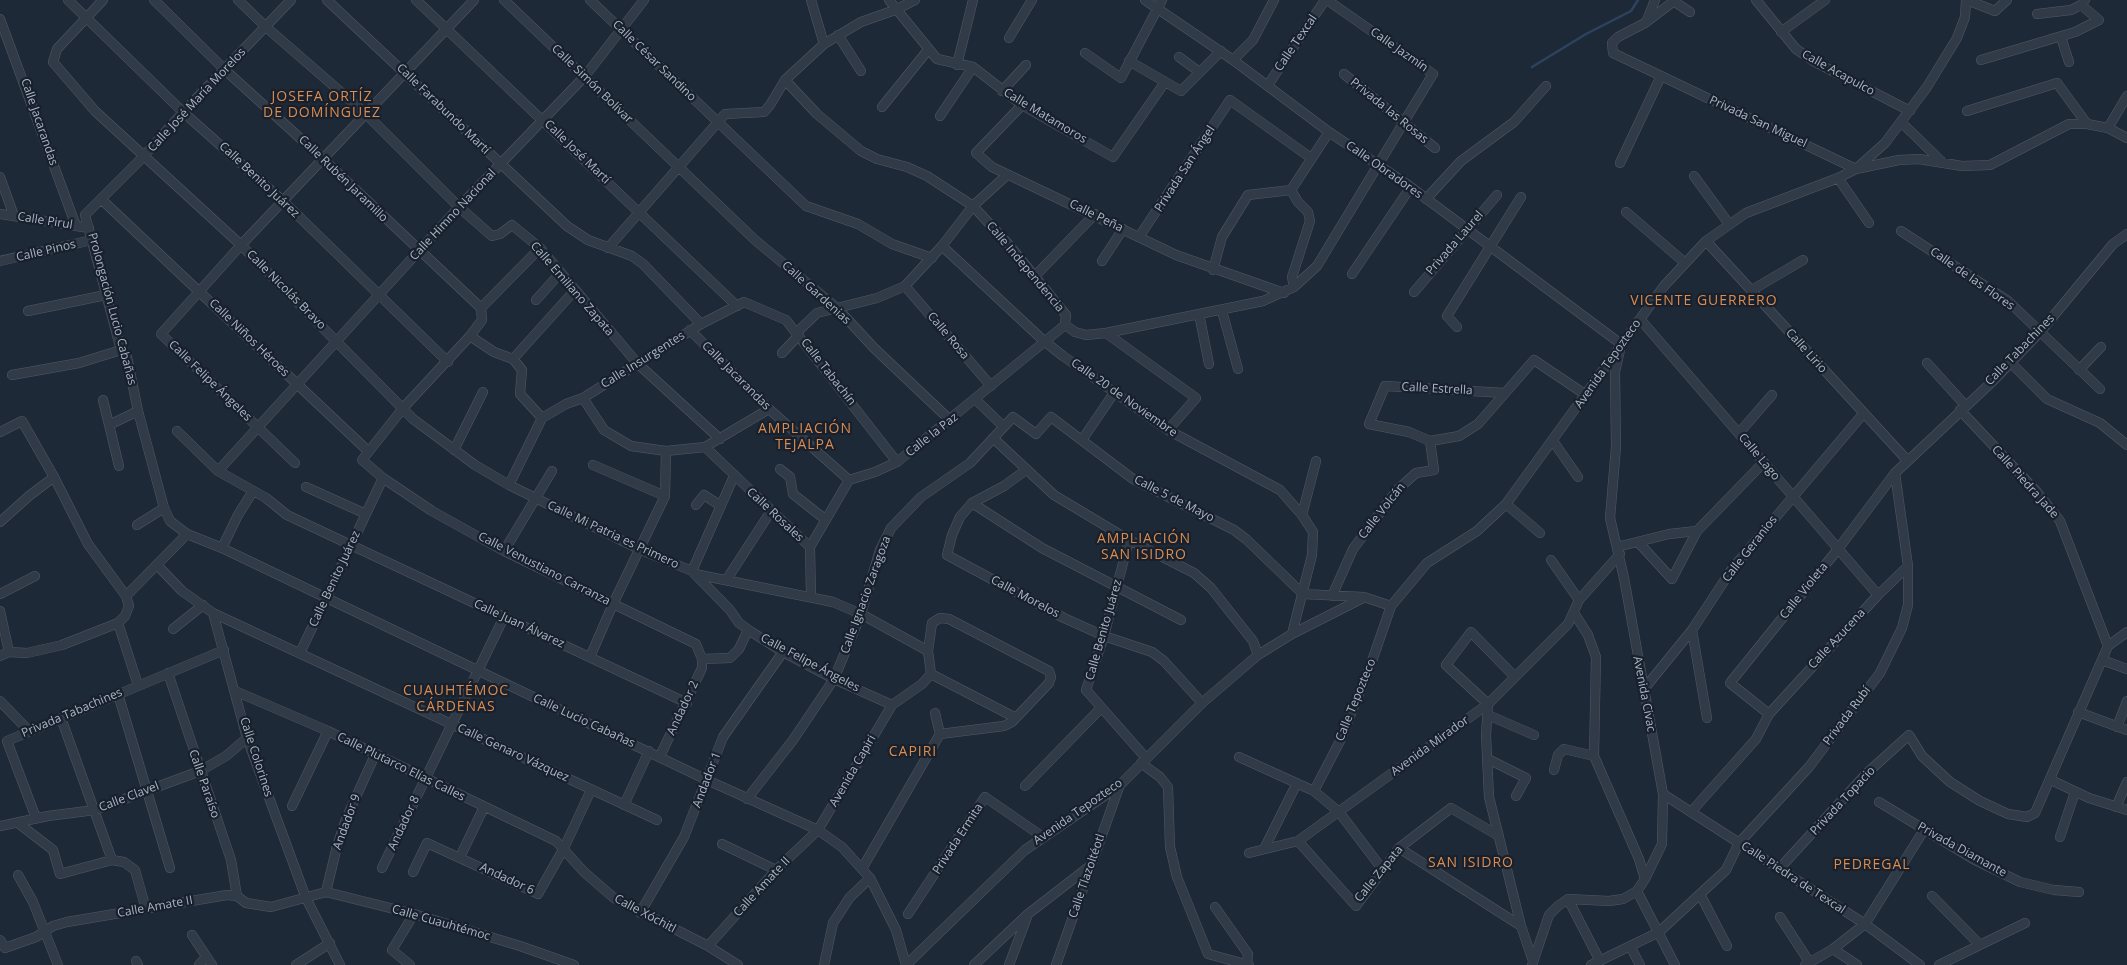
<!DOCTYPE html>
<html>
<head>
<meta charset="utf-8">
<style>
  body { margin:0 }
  canvas { display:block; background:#1e2937 }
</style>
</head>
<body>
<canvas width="2127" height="965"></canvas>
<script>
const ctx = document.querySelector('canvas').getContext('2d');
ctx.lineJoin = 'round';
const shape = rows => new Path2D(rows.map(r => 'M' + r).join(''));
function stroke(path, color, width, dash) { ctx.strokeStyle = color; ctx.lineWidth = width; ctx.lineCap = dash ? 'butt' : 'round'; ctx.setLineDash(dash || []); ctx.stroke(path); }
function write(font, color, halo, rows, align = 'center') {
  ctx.font = font + ' "Open Sans",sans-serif'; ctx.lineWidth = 4.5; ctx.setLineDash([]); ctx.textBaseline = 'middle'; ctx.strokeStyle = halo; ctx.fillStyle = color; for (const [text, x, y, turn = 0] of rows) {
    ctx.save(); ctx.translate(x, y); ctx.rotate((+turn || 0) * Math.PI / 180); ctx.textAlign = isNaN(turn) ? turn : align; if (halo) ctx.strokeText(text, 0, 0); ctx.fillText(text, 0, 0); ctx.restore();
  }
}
const stream = shape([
  [1532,67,1586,34,1631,11,1638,0]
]);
const street = shape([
  [68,0,183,112,283,201,448,362],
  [103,0,57,49,53,62,95,111,241,245,413,419,475,465,509,485,641,550,692,571,730,610,739,623,750,631,783,652,834,679,892,705],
  [154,0,224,69,323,159,481,308,482,320,470,336,404,407,362,460,383,478,432,511,504,551,696,644,702,659,702,668,660,756],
  [238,0,266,27,366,114,459,207,492,236,500,234,512,225,540,248,637,363,720,439],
  [291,0,183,112,143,157,85,215,121,350,127,357,138,411,164,508,170,521,187,534,222,548,707,780,818,830,842,847,870,878,896,930,906,965],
  [327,0,567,226,588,240,632,256,643,264,701,324],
  [416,0,737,306],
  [504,0,755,240,837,308,874,348,950,420],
  [590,0,806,206,858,224,892,244,932,258],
  [811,0,824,44],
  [889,0,937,59,973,67,1022,105,1113,157,1165,82],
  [1145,0,1233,60,1329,132,1408,185,1621,344],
  [1672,0,1690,12],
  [1756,0,1796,49,1815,62,1910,111],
  [1967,0,1995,11,2007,0],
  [1674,1,1645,23,1618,37,1612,43,1613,53,1856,169,1885,143,1927,87,1957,38,1965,17,1966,0],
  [2037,14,2071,10,2081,5,2085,0],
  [0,19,76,226],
  [1647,20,1655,0],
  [1781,32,1825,0],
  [838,35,861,71],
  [2061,37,2069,62],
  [1009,38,1032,0],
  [1085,53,1121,78,1162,0],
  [1179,57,1198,71],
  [1233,60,1253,40,1274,0],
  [1981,60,2075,32,2099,20,2081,5],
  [1129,61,1181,91,1221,51],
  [957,65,973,0],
  [1344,74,1435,148],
  [785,80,817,114,861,151,877,159,907,167,927,176,973,206,1010,246,1066,315,1065,325,1075,332,1086,335,1106,333,1263,301,1294,287,1317,266,1433,74,1327,0],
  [1268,85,1325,0],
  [1002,91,1026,65],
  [1022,105,976,153,992,167,1176,255,1284,293],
  [882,107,928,50],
  [1967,111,2057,83,2087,124],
  [940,116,973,67],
  [1902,123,1941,161],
  [2108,128,2127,96],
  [1620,163,1661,76],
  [1694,176,1729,224],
  [0,177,14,216],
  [1838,178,1869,223],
  [1291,190,1298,202,1308,212,1310,221,1292,277,1294,287],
  [1291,190,1329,132],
  [101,199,368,451],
  [1426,199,1461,161,1514,122,1546,86],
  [1626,212,1684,262],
  [0,214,89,228],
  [1901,231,2008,301,2100,389],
  [1139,237,1230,100,1311,158],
  [1706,241,1907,460],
  [942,246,1044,341,1063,356,1168,430,1280,490,1302,515,1313,532,1312,555,1292,634],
  [608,248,725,114,764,112,770,105,785,80,824,44,861,22,895,10,915,0],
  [0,261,92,240],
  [1102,261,1123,229],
  [1213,270,1222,237,1248,195,1291,190],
  [1352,274,1410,188],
  [1035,276,1095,214],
  [905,286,991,386],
  [1752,290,1803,260],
  [1414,292,1497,195],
  [536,300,560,273],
  [481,308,540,248],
  [28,311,106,295],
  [1222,311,1238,369],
  [1199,314,1209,364],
  [1640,319,1878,595],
  [1457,327,1447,316,1521,197],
  [690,330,769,409,849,480],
  [797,332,817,313,877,298,905,286,942,246,973,206,1007,175],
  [1106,333,1196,398,1168,430],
  [470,336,494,352,513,359,522,370,520,394,542,418],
  [782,353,799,335],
  [513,359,575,290],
  [2010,362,2047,399,2100,423,2127,445],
  [1927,363,1965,405],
  [2079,370,2101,347],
  [12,375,79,363,121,350],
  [583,398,604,430,631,446,666,451,705,447,769,409],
  [975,399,1003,426],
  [103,400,119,466],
  [1960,410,2037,492,2060,521,2108,646],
  [109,425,138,411],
  [177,431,218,471,266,498,287,515,687,703],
  [0,432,22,421,54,477,88,544,126,596,129,606,125,616,118,623,62,645,27,653,9,652,0,656],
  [1739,433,1772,395],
  [993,438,1054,495,1129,540,1194,573,1211,588,1253,641,1258,655],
  [1082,440,1114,393],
  [1430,441,1409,432,1369,424,1385,386,1505,393],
  [1430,441,1459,436,1478,424,1534,360,1586,395],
  [1553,441,1578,477],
  [705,447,810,547,811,596],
  [454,450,483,392],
  [295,463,161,334,241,245,474,0],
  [593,465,665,496],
  [780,469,790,477,793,494,826,520],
  [1026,470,1004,486,972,503,960,517,952,535,947,555,1064,618,1104,636,1152,652,1164,661,1202,703],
  [218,471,459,207,585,76,644,0],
  [509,485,542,418,566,404,583,398,701,324,744,302,786,320,897,462],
  [306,487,366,514],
  [972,503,1042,548,1181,620],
  [1506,504,1540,533],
  [696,505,704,495,721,506],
  [1302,515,1316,461],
  [0,522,29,496,54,477],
  [137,525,164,508],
  [1129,540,1104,636,1086,690,1146,758],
  [1638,542,1672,579,1697,531,1764,462],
  [810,547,849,480,875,472,897,462,1065,325],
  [1617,547,1669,534,1697,531],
  [222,548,238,515,253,491],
  [504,551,552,471],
  [1551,560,1579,600],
  [157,565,182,591,213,613,657,820],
  [692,571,734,476],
  [695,574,833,602,861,614,928,651],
  [727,579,771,511],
  [0,594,35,576],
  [126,596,187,534],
  [1332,596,1353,549,1397,490,1416,473,1434,470,1430,441],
  [0,611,9,652],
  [213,613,247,738,306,898,340,965],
  [1574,613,1588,635,1596,657,1594,756,1639,859,1645,879],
  [118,623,138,685],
  [173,629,203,605],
  [1692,630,1707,718],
  [300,653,383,478],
  [590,657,613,604,665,496,666,451],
  [702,659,730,658,739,649,748,630],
  [2102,660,2127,669],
  [168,673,231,860,237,896],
  [931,674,1016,718],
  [1515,677,1471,632,1446,665,1488,704,1486,735,1489,797,1521,926,1533,961],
  [1644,689,1692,630,1732,569,1863,414],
  [235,691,328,731,556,841,584,872,614,898,708,946,738,965],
  [118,694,170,868],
  [0,701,29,731],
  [2078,712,2127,730],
  [935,713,940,734],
  [1769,714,1730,683,1838,549,1895,473,1994,380,2041,331,2113,244,2127,234],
  [1488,715,1534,735],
  [61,718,112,860],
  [2117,727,2127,701],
  [1239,757,1314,791,1339,812,1383,870],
  [1488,759,1526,778,1516,796],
  [1141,763,1160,777,1168,787,1170,847,1177,877,1208,954,1249,965],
  [1554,770,1558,755,1564,749,1594,756],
  [2051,780,2089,798,2127,810],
  [1025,786,1101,708],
  [1314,791,1340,741,1371,664,1391,606,1427,563,1477,531,1506,504,1664,286,1706,241,1746,213,1838,178,1856,169,1899,160,1919,159,1962,166,1990,165,2069,124,2087,124,2108,128,2127,138],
  [1663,794,1865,924,1920,965],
  [747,799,793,740,834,679,861,614,880,550,891,528,921,497,970,463,1013,417,1036,434,1051,417,1133,479,1234,530,1246,539,1303,594,1364,597,1391,606],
  [1879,802,1973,859,2020,882,2054,890,2079,892],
  [624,805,649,751],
  [292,806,328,731],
  [2116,807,2127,782],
  [1691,812,1756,739,1769,714,1878,595,1908,566],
  [36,818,7,741,224,650],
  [18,823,53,850,60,874,112,860,124,862,135,870,146,909],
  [0,826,48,816,95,810,200,771,226,756,247,738],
  [2060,837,2075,792],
  [1298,841,1356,906,1399,848,1451,808,1499,836],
  [722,844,776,870],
  [1399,848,1521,926],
  [1264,849,1297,783],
  [1249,853,1298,841,1488,704,1568,624,1579,600,1620,554],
  [460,857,484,807],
  [382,868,504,617],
  [1779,869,1867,773,1909,735,1922,756,1950,782,1980,801,2008,814,2027,817,2035,813,2108,646,2127,632],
  [413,872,427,843,538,894,564,848,591,790],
  [18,875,33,902,58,965],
  [1637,891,1675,965],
  [326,892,337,846,346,819,375,755],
  [1700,894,1727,946],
  [1932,896,1980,945],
  [1568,899,1600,961],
  [1215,907,1248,954,1247,963],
  [640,913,684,837,723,737,783,652],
  [908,914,985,797,1043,837],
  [1780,917,1810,963],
  [192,935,212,965],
  [0,940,5,948,36,937,53,926,67,922,227,895,237,896,246,903,271,907,326,892,414,914,520,946,574,965],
  [708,946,776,870,818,830,892,705,922,684,931,674,928,651,932,623,940,618,949,619,1049,671,1051,677,1049,683,1012,722,1004,726,940,734,863,867],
  [1630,946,1640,965],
  [1833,949,1857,965],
  [136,961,138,965],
  [199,965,206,957],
  [296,965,330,943],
  [410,965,392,950,414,914],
  [824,965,833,923,850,897,870,878],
  [906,965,1025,850,1119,786,1202,703,1258,655,1292,634,1363,598],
  [974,965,1028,914,1090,866],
  [1009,965,1027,917],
  [1056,965,1119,787],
  [1532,965,1549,915,1558,906,1568,899,1609,901,1623,899,1637,891,1645,879,1662,844,1663,794,1624,578,1610,518,1616,447,1615,372,1620,350],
  [1591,965,1659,932,1726,870,1739,843,1809,767,1880,673,1902,628,1908,605,1908,566,1895,473],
  [1805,965,1833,949,1865,924,1924,830],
  [1939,965,2025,923]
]);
const streetNames = [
  ["Calle Texcal",1296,43,-56],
  ["Calle Jazmín",1399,50,35],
  ["Calle César Sandino",654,61,44],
  ["Calle Acapulco",1838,73,29],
  ["Calle Simón Bolívar",592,84,44],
  ["Calle José María Morelos",197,100,-47],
  ["Calle Farabundo Martí",443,109,44],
  ["Privada las Rosas",1389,111,39],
  ["Calle Matamoros",1045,116,31],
  ["Calle Jacarandas",39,122,71],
  ["Privada San Miguel",1758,122,25],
  ["Calle José Martí",577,152,44],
  ["Privada San Ángel",1185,169,-57],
  ["Calle Obradores",1384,170,35],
  ["Calle Rubén Jaramillo",343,179,44],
  ["Calle Benito Juárez",259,180,43],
  ["Calle Himno Nacional",453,215,-47],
  ["Calle Peña",1096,216,26],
  ["Calle Pirul",45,221,9],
  ["Privada Laurel",1455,243,-49],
  ["Calle Pinos",46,251,-13],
  ["Calle Independencia",1025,267,50],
  ["Calle de las Flores",1972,279,35],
  ["Calle Emiliano Zapata",572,289,49],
  ["Calle Nicolás Bravo",286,290,45],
  ["Calle Gardenias",816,293,42],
  ["Prolongación Lucio Cabañas",112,309,75],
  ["Calle Rosa",948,336,50],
  ["Calle Niños Héroes",249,338,44],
  ["Calle Tabachines",2020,350,-46],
  ["Calle Lirio",1806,351,48],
  ["Calle Insurgentes",643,360,-32],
  ["Avenida Tepozteco",1608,364,-55],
  ["Calle Tabachín",828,372,52],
  ["Calle Jacarandas",736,376,45],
  ["Calle Felipe Ángeles",210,381,44],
  ["Calle Estrella",1437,389,3],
  ["Calle 20 de Noviembre",1124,398,35],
  ["Calle la Paz",932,435,-38],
  ["Calle Lago",1759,457,50],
  ["Calle Piedra Jade",2025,482,48],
  ["Calle 5 de Mayo",1174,499,27],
  ["Calle Volcán",1382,511,-52],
  ["Calle Rosales",775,515,43],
  ["Calle Mi Patria es Primero",613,535,25],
  ["Calle Geranios",1750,549,-52],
  ["Calle Venustiano Carranza",544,569,27],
  ["Calle Benito Juárez",335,579,-65],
  ["Calle Violeta",1804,591,-51],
  ["Calle Ignacio Zaragoza",866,595,-70],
  ["Calle Morelos",1025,597,28],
  ["Calle Juan Álvarez",519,624,25],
  ["Calle Benito Juárez",1104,630,-74],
  ["Calle Azucena",1837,639,-47],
  ["Calle Felipe Ángeles",810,663,28],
  ["Avenida Civac",1644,694,79],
  ["Calle Tepozteco",1356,700,-68],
  ["Andador 2",683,708,-65],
  ["Privada Tabachines",72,713,-23],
  ["Privada Rubí",1847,716,-53],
  ["Calle Lucio Cabañas",584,721,25],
  ["Avenida Mirador",1430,746,-36],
  ["Calle Genaro Vázquez",513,753,25],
  ["Calle Colorines",256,757,72],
  ["Calle Plutarco Elías Calles",401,767,26],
  ["Avenida Capiri",853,771,-60],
  ["Andador 1",707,780,-69],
  ["Calle Paraíso",204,784,71],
  ["Calle Clavel",129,797,-21],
  ["Privada Topacio",1843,801,-47],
  ["Avenida Tepozteco",1078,812,-35],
  ["Andador 9",347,822,-70],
  ["Andador 8",404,823,-65],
  ["Privada Ermita",958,839,-57],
  ["Privada Diamante",1962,850,29],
  ["Calle Zapata",1379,874,-51],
  ["Calle Tlazoltéotl",1087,876,-71],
  ["Calle Piedra de Texcal",1793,878,33],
  ["Andador 6",507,879,25],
  ["Calle Amate II",762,887,-47],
  ["Calle Amate II",155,907,-10],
  ["Calle Xóchitl",645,914,28],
  ["Calle Cuauhtémoc",441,923,16]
];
const neighbourhoodNames = [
  ["JOSEFA ORTÍZ",322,97],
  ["DE DOMÍNGUEZ",322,113],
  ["VICENTE GUERRERO",1704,301],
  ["AMPLIACIÓN",805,429],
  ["TEJALPA",805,445],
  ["AMPLIACIÓN",1144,539],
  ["SAN ISIDRO",1144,555],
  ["CUAUHTÉMOC",456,691],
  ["CÁRDENAS",456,707],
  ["CAPIRI",913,752],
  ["SAN ISIDRO",1471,863],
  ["PEDREGAL",1872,865]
];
stroke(stream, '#2d425e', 2.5);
stroke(street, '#4f5866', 10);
stroke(street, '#313b48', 9);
write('12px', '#abb5c5', '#17202c', streetNames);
ctx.letterSpacing = '1px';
write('14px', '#db8c50', '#17202c', neighbourhoodNames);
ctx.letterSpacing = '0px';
</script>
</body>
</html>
